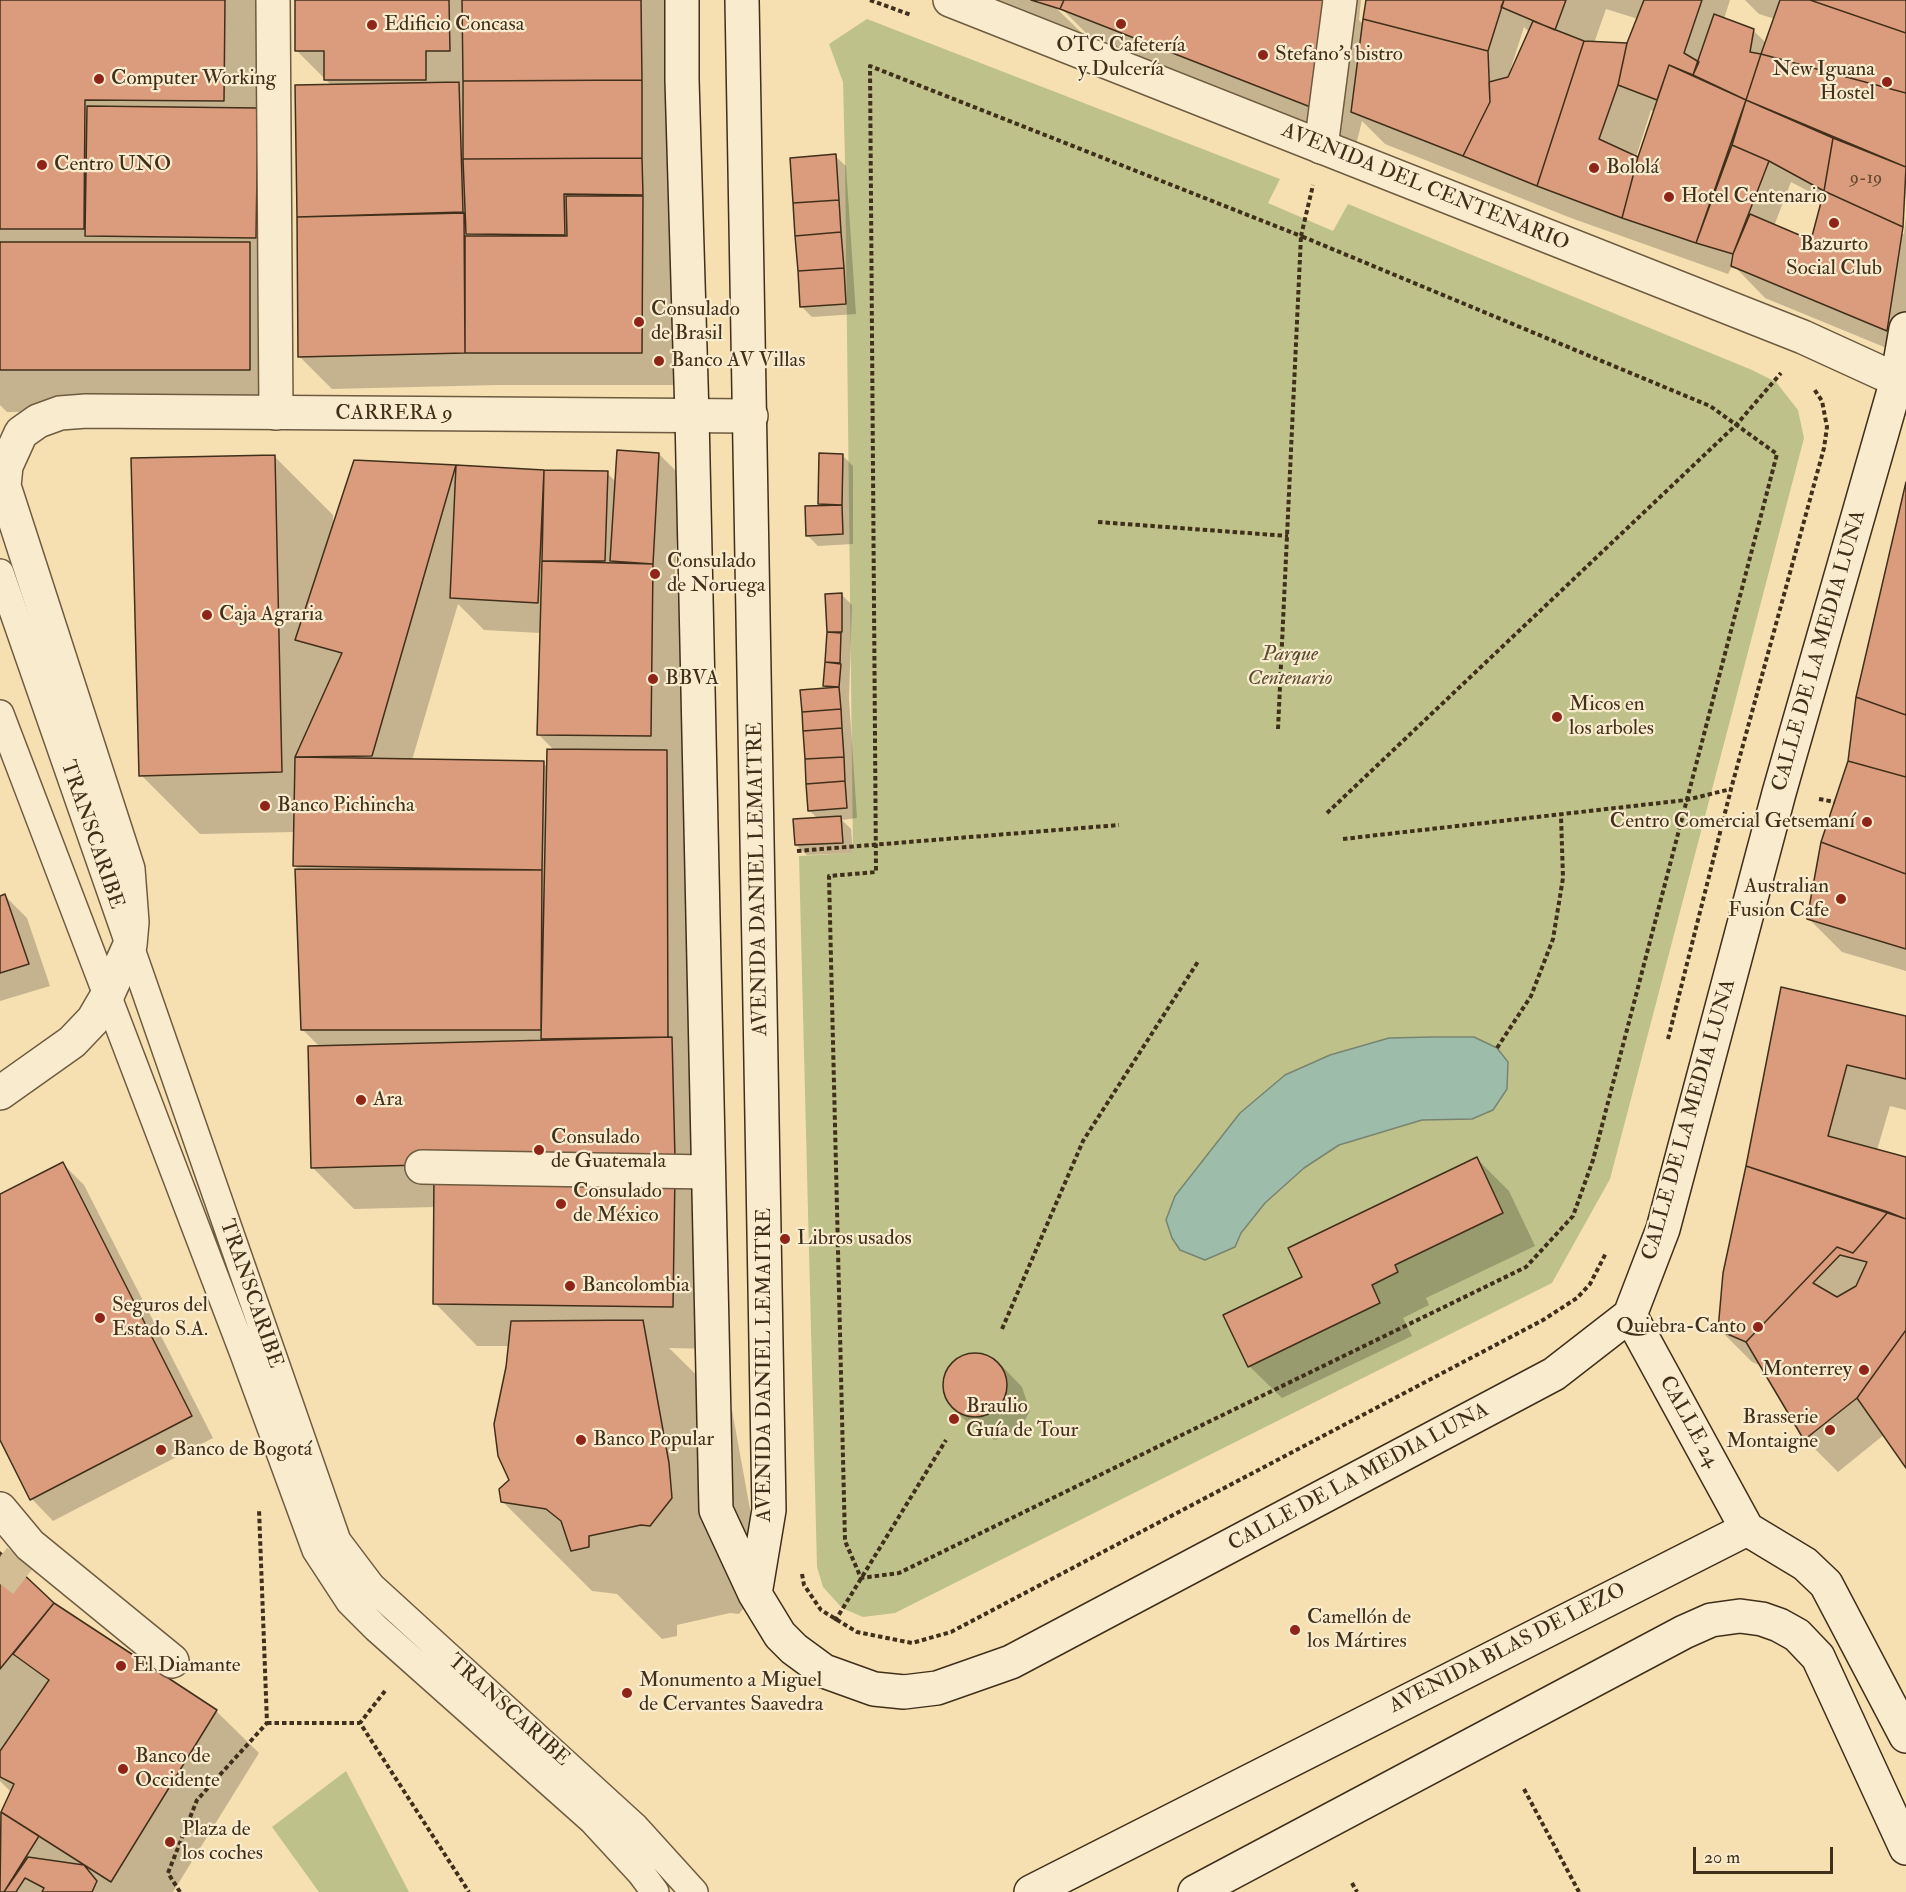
<!DOCTYPE html>
<html>
<head>
<meta charset="utf-8">
<style>
  body { margin:0 }
  #map { position:relative; width:1906px; height:1892px; overflow:hidden; background:#f6e0b2; font-family:"IM FELL Double Pica",serif }
  canvas { display:block }
  .scale { position:absolute; left:1693px; top:1847px; width:140px; height:27px; box-sizing:border-box; border:3px solid #402f1a; border-top:0; padding-left:8px; font-size:18px; line-height:21px; white-space:nowrap; color:#402f1a; -webkit-text-stroke:4px #f9ebcd; paint-order:stroke }
</style>
</head>
<body>
<div id="map">
<canvas width="1906" height="1892"></canvas>
<div class="scale">20 m</div>
</div>
<script>
const ctx = document.querySelector('canvas').getContext('2d');
ctx.lineJoin = 'round';
function fillPath(path, color) { ctx.fillStyle = color; ctx.fill(path, 'evenodd'); }
const shape = rows => new Path2D(rows.map(r => 'M' + r).join(''));
function stroke(path, color, width, dash) { ctx.strokeStyle = color; ctx.lineWidth = width; ctx.lineCap = dash ? 'butt' : 'round'; ctx.setLineDash(dash || []); ctx.stroke(path); }
function write(font, color, halo, rows, align = 'center') {
  ctx.font = font + ' "IM FELL Double Pica",serif'; ctx.lineWidth = 4.5; ctx.setLineDash([]); ctx.textBaseline = 'middle'; ctx.strokeStyle = halo; ctx.fillStyle = color; for (const [text, x, y, turn = 0] of rows) {
    ctx.save(); ctx.translate(x, y); ctx.rotate((+turn || 0) * Math.PI / 180); ctx.textAlign = isNaN(turn) ? turn : align; if (halo) ctx.strokeText(text, 0, 0); ctx.fillText(text, 0, 0); ctx.restore();
  }
}
const green = shape([
  [867,19,1280,179,1268,203,1333,231,1348,204,1752,370,1776,382,1798,410,1804,438,1610,1179,1552,1283,895,1613,863,1617,842,1608,823,1587,817,1567,799,856,853,853,845,161,843,82,829,44],
  [346,1771,409,1892,319,1892,272,1827]
]);
const water = shape([
  [1432,1037,1474,1037,1497,1048,1508,1062,1507,1089,1493,1110,1472,1119,1422,1120,1339,1145,1304,1168,1265,1203,1241,1233,1235,1247,1205,1260,1180,1250,1172,1238,1166,1220,1175,1196,1240,1113,1285,1075,1330,1055,1389,1038,1432,1037]
]);
const shadow = shape([
  [0,0,266,0,276,270,292,285,291,411,7,412,0,405],
  [297,0,673,0,674,385,498,385,332,389,300,357,296,86,331,85,297,51],
  [967,0,1361,0,1359,20,1364,25,1368,0,1730,0,1724,19,1753,30,1767,44,1775,19,1759,14,1745,0,1906,0,1906,190,1901,234,1904,234,1906,216,1906,356,1765,298,1737,269,1731,268,1728,274,1571,218,1385,144,1362,121,1355,149,1104,51,1061,8,1056,8,1088,39],
  [1606,9,1638,19,1628,45,1594,43],
  [1524,27,1530,33,1511,75,1509,74],
  [1651,110,1655,112,1639,159,1636,157],
  [1791,182,1823,199,1812,242,1774,226],
  [835,156,846,166,856,314,812,317,802,307],
  [659,454,681,476,674,587,685,598,683,768,709,794,715,1349,669,1348,732,1410,758,1553,760,1587,739,1614,730,1613,677,1625,677,1636,662,1639,617,1594,592,1591,503,1502,511,1480,510,1346,477,1346,435,1303,435,1207,354,1209,312,1167,321,1048,303,1030,300,871,295,866,295,832,200,834,141,775,274,456,333,515,333,527,356,461,607,473,616,482],
  [458,604,484,630,541,633,538,734,554,750,548,768,543,763,412,760],
  [821,454,842,455,853,466,853,544,818,546,807,535,819,507],
  [1906,489,1906,971,1842,952,1809,919,1849,761],
  [841,594,852,605,849,699,857,818,842,820,851,829,853,853,807,855,796,845,818,819,810,811,829,690,825,686,828,632,826,595],
  [5,896,27,918,50,986,0,1001,0,898],
  [1783,989,1906,1018,1906,1110,1890,1106,1877,1150,1906,1158,1906,1465,1885,1434,1838,1472,1805,1439,1762,1366,1752,1362,1719,1329],
  [1477,1159,1509,1191,1535,1246,1426,1298,1429,1305,1403,1318,1412,1336,1282,1398,1249,1366,1304,1278],
  [62,1163,84,1185,213,1438,53,1521,32,1499,0,1437,0,1196],
  [978,1353,1000,1364,1022,1387,1030,1411,1018,1432,995,1440,973,1428,951,1406,943,1382,955,1360],
  [0,1554,53,1604,216,1711,259,1753,173,1892,0,1892,0,1813,11,1792,0,1781]
]);
const building = shape([
  [0,0,225,0,224,101,85,100,84,229,0,229,0,0],
  [295,0,449,0,450,51,426,51,426,80,324,80,324,51,295,51,295,0],
  [462,0,641,0,642,80,463,81,462,0],
  [1031,0,1064,0,1060,9,1031,0],
  [1064,0,1337,0,1313,108,1060,9,1064,0],
  [1366,0,1504,0,1488,51,1363,19,1366,0],
  [1504,0,1566,0,1555,30,1501,7,1504,0],
  [1644,0,1702,0,1684,53,1699,62,1693,75,1669,65,1657,100,1618,85,1627,43,1644,0],
  [1780,0,1810,0,1906,33,1906,93,1761,54,1780,0],
  [1810,0,1906,0,1906,33,1810,0],
  [1714,14,1754,29,1750,52,1761,54,1746,100,1693,75,1714,14],
  [1363,19,1488,51,1490,102,1463,156,1351,112,1363,19],
  [1533,21,1584,41,1537,186,1463,156,1490,102,1489,82,1508,77,1533,21],
  [1584,41,1627,43,1618,85,1599,139,1638,157,1622,218,1537,186,1584,41],
  [1761,54,1906,93,1906,167,1746,100,1761,54],
  [1669,65,1746,100,1696,243,1622,218,1638,157,1669,65],
  [642,80,642,158,463,159,463,81,642,80],
  [459,82,463,212,297,217,295,85,459,82],
  [1746,100,1833,138,1824,191,1769,161,1732,145,1746,100],
  [87,106,258,108,256,238,85,236,87,106],
  [1833,138,1906,167,1903,227,1824,191,1833,138],
  [1732,145,1769,161,1733,254,1696,243,1732,145],
  [836,154,839,200,793,203,790,158,836,154],
  [642,158,643,195,564,194,565,235,466,234,463,159,642,158],
  [1824,191,1903,227,1887,331,1731,266,1733,254,1750,214,1811,240,1824,191],
  [566,196,643,196,642,353,465,353,465,236,567,236,566,196],
  [839,200,841,232,795,236,793,203,839,200],
  [464,213,465,353,298,357,297,217,464,213],
  [841,232,844,268,798,271,795,236,841,232],
  [0,242,250,242,250,370,0,370,0,242],
  [844,268,846,304,800,307,798,271,844,268],
  [617,450,659,453,653,564,610,561,617,450],
  [819,453,843,454,842,505,818,504,819,453],
  [275,455,282,772,139,776,131,458,275,455],
  [354,460,456,465,372,756,295,757,342,653,295,640,354,460],
  [456,465,544,470,538,603,450,598,456,465],
  [544,470,608,471,605,561,542,561,544,470],
  [1906,482,1906,715,1856,697,1906,482],
  [842,505,843,534,806,536,805,506,842,505],
  [542,561,653,564,651,736,537,735,542,561],
  [842,593,842,632,827,632,825,594,842,593],
  [827,632,841,633,840,663,825,662,827,632],
  [825,662,841,664,839,687,823,686,825,662],
  [839,687,841,709,802,712,800,690,839,687],
  [1856,697,1906,715,1906,777,1848,761,1856,697],
  [841,709,842,728,803,731,802,712,841,709],
  [842,728,844,757,805,759,803,731,842,728],
  [547,749,667,750,668,1037,541,1039,547,749],
  [295,757,544,761,542,870,293,866,295,757],
  [844,757,845,781,806,784,805,759,844,757],
  [1848,761,1906,777,1906,874,1821,842,1848,761],
  [845,781,847,808,808,811,806,784,845,781],
  [841,816,843,843,795,845,793,819,841,816],
  [1821,842,1906,874,1906,949,1807,919,1821,842],
  [295,869,542,870,541,1030,301,1030,295,869],
  [5,894,29,964,0,973,0,896,5,894],
  [1781,987,1906,1016,1906,1079,1847,1065,1828,1136,1906,1157,1906,1219,1746,1166,1781,987],
  [672,1037,675,1158,311,1168,308,1046,672,1037],
  [1477,1157,1503,1213,1395,1265,1398,1272,1372,1285,1380,1303,1248,1367,1223,1315,1302,1277,1288,1248,1477,1157],
  [63,1162,192,1416,30,1500,0,1440,0,1194,63,1162],
  [1746,1166,1888,1212,1853,1253,1837,1247,1746,1342,1718,1330,1723,1273,1746,1166],
  [434,1173,675,1173,673,1307,433,1304,434,1173],
  [1888,1212,1906,1219,1906,1330,1857,1398,1804,1440,1746,1342,1837,1247,1853,1253,1888,1212],
  [1840,1255,1867,1262,1856,1286,1837,1297,1813,1283,1840,1255],
  [643,1320,669,1463,672,1498,650,1526,641,1525,589,1536,589,1547,571,1551,561,1521,546,1509,501,1502,499,1489,509,1480,498,1456,494,1424,506,1367,511,1321,643,1320],
  [1906,1330,1906,1468,1857,1398,1906,1330],
  '943 1385a32 32 0 1 1 64 0a32 32 0 1 1-64 0Z',
  [0,1552,54,1603,0,1669,0,1552],
  [54,1603,217,1710,111,1882,1,1812,14,1784,0,1777,0,1751,49,1680,13,1654,54,1603],
  [1,1812,39,1836,4,1892,0,1892,1,1812],
  [28,1857,84,1865,97,1881,92,1892,42,1892,44,1888,25,1878,16,1892,4,1892,28,1857]
]);
const pedestrianTunnel = shape([
  [0,1584,30,1545]
]);
const path = shape([
  [870,0,911,15],
  [1098,522,1288,536],
  [1278,729,1301,236,1710,406,1777,454,1593,1160,1573,1216,1526,1267,899,1573,861,1578,845,1541,829,876,876,872,870,66,1301,236,1313,185],
  [1819,799,1835,802],
  [1327,813,1737,424,1781,373],
  [1343,839,1686,800,1731,789],
  [797,851,1119,825],
  [1668,1039,1731,789,1824,448,1827,427,1822,401,1814,389],
  [1497,1048,1531,996,1553,939,1563,878,1561,816],
  [1002,1329,1083,1141,1199,960],
  [802,1574,804,1585,821,1610,857,1632,912,1643,951,1632,1543,1320,1577,1298,1590,1284,1606,1253],
  [835,1621,946,1440],
  [385,1691,360,1723,469,1892],
  [267,1723,360,1723],
  [1524,1789,1579,1892],
  [1352,1883,1357,1892],
  [180,1892,168,1873,197,1800,267,1723,259,1509]
]);
const service = shape([
  [0,573,337,1541,371,1586,635,1827,694,1892],
  [0,714,244,1354,316,1550,350,1602,376,1628,593,1821,641,1873,655,1892]
]);
const pedestrian = shape([
  [273,0,276,413],
  [422,1167,708,1172]
]);
const minor = shape([
  [1321,147,1340,0],
  [0,1509,30,1545,172,1661]
]);
const tertiary = shape([
  [950,0,1803,337,1897,380],
  [0,1093,72,1042,93,1020,107,996,130,945,132,922,128,869,4,486,6,466,21,433,38,421,60,413,86,411,751,416]
]);
const secondary = shape([
  [682,0,682,80,692,416,716,1510,755,1594,780,1635,794,1649,824,1671,874,1689,904,1692,937,1688,1011,1662,1554,1374,1630,1315,1663,1229,1779,793,1897,380,1906,329],
  [742,0,769,1510,755,1594],
  [1630,1315,1747,1529],
  [1747,1529,1805,1564,1826,1584,1906,1736],
  [1031,1892,1747,1529],
  [1195,1892,1684,1632,1711,1620,1740,1616,1762,1619,1779,1625,1797,1635,1818,1657,1906,1848]
]);
const markers = [
  [1121,24,6,"#8f2418"],
  [372,25,6,"#8f2418"],
  [1263,55,6,"#8f2418"],
  [99,79,6,"#8f2418"],
  [1887,82,6,"#8f2418"],
  [42,165,6,"#8f2418"],
  [1594,168,6,"#8f2418"],
  [1669,197,6,"#8f2418"],
  [1834,223,6,"#8f2418"],
  [639,322,6,"#8f2418"],
  [659,361,6,"#8f2418"],
  [655,574,6,"#8f2418"],
  [207,615,6,"#8f2418"],
  [653,679,6,"#8f2418"],
  [1557,717,6,"#8f2418"],
  [265,806,6,"#8f2418"],
  [1867,822,6,"#8f2418"],
  [1841,899,6,"#8f2418"],
  [361,1100,6,"#8f2418"],
  [539,1150,6,"#8f2418"],
  [561,1204,6,"#8f2418"],
  [785,1239,6,"#8f2418"],
  [570,1286,6,"#8f2418"],
  [100,1318,6,"#8f2418"],
  [1758,1327,6,"#8f2418"],
  [1864,1370,6,"#8f2418"],
  [954,1419,6,"#8f2418"],
  [1830,1430,6,"#8f2418"],
  [581,1440,6,"#8f2418"],
  [161,1450,6,"#8f2418"],
  [1295,1630,6,"#8f2418"],
  [121,1666,6,"#8f2418"],
  [627,1693,6,"#8f2418"],
  [123,1769,6,"#8f2418"],
  [170,1842,6,"#8f2418"]
];
const numberNames = [
  ["9-19",1866,179]
];
const poiNames = [
  ["Edificio Concasa",384,25],
  ["OTC Cafetería",1121,46,"center"],
  ["y Dulcería",1121,70,"center"],
  ["Stefano's bistro",1275,55],
  ["New Iguana",1875,70,"right"],
  ["Hostel",1875,94,"right"],
  ["Computer Working",111,79],
  ["Centro UNO",54,165],
  ["Bololá",1606,168],
  ["Hotel Centenario",1681,197],
  ["Bazurto",1834,245,"center"],
  ["Social Club",1834,269,"center"],
  ["Consulado",651,310],
  ["de Brasil",651,334],
  ["Banco AV Villas",671,361],
  ["Consulado",667,562],
  ["de Noruega",667,586],
  ["Caja Agraria",219,615],
  ["BBVA",665,679],
  ["Micos en",1569,705],
  ["los arboles",1569,729],
  ["Banco Pichincha",277,806],
  ["Centro Comercial Getsemaní",1855,822,"right"],
  ["Australian",1829,887,"right"],
  ["Fusion Cafe",1829,911,"right"],
  ["Ara",373,1100],
  ["Consulado",551,1138],
  ["de Guatemala",551,1162],
  ["Consulado",573,1192],
  ["de México",573,1216],
  ["Libros usados",797,1239],
  ["Bancolombia",582,1286],
  ["Seguros del",112,1306],
  ["Estado S.A.",112,1330],
  ["Quiebra-Canto",1746,1327,"right"],
  ["Monterrey",1852,1370,"right"],
  ["Braulio",966,1407],
  ["Guía de Tour",966,1431],
  ["Brasserie",1818,1418,"right"],
  ["Montaigne",1818,1442,"right"],
  ["Banco Popular",593,1440],
  ["Banco de Bogotá",173,1450],
  ["Camellón de",1307,1618],
  ["los Mártires",1307,1642],
  ["El Diamante",133,1666],
  ["Monumento a Miguel",639,1681],
  ["de Cervantes Saavedra",639,1705],
  ["Banco de",135,1757],
  ["Occidente",135,1781],
  ["Plaza de",182,1830],
  ["los coches",182,1854]
];
const streetNames = [
  ["AVENIDA DEL CENTENARIO",1425,188,22],
  ["CARRERA 9",394,414],
  ["CALLE DE LA MEDIA LUNA",1820,651,-74],
  ["TRANSCARIBE",91,835,71],
  ["AVENIDA DANIEL LEMAITRE",759,879,-91],
  ["CALLE DE LA MEDIA LUNA",1690,1120,-74],
  ["TRANSCARIBE",250,1294,71],
  ["AVENIDA DANIEL LEMAITRE",765,1365,-90],
  ["CALLE 24",1688,1422,61],
  ["CALLE DE LA MEDIA LUNA",1359,1478,-28],
  ["AVENIDA BLAS DE LEZO",1508,1649,-27],
  ["TRANSCARIBE",508,1711,42]
];
const parkNames = [
  ["Parque",1290,655],
  ["Centenario",1290,679]
];
fillPath(green, '#bec28a');
fillPath(water, '#9dbdaa');
stroke(water, '#788470', 1.5);
fillPath(shadow, '#0003');
fillPath(building, '#db9c7d');
stroke(building, '#402f1a', 1.5);
stroke(pedestrianTunnel, '#d2bd94', 33, [33, 16]);
stroke(service, '#6e5b40', 30);
stroke(pedestrian, '#6e5b40', 36);
stroke(minor, '#6e5b40', 36);
stroke(tertiary, '#6e5b40', 36);
stroke(secondary, '#402f1a', 36);
stroke(path, '#402f1a', 4, [4.5, 3]);
stroke(service, '#f9ebcd', 27);
stroke(pedestrian, '#f9ebcd', 33);
stroke(minor, '#f9ebcd', 33);
stroke(tertiary, '#f9ebcd', 33);
stroke(secondary, '#f9ebcd', 33);
for (const [x, y, r, color] of markers) { const dot = new Path2D(); dot.arc(x, y, r, 0, 2 * Math.PI); ctx.fillStyle = color; ctx.fill(dot); stroke(dot, '#f9ebcd', 2); }
write('18px', '#674a33', null, numberNames);
write('21px', '#402f1a', '#f9ebcd', poiNames, 'left');
write('21px', '#402f1a', '#f9ebcd', streetNames);
write('italic 21px', '#594c30', '#f9ebcd', parkNames);
</script>
</body>
</html>
